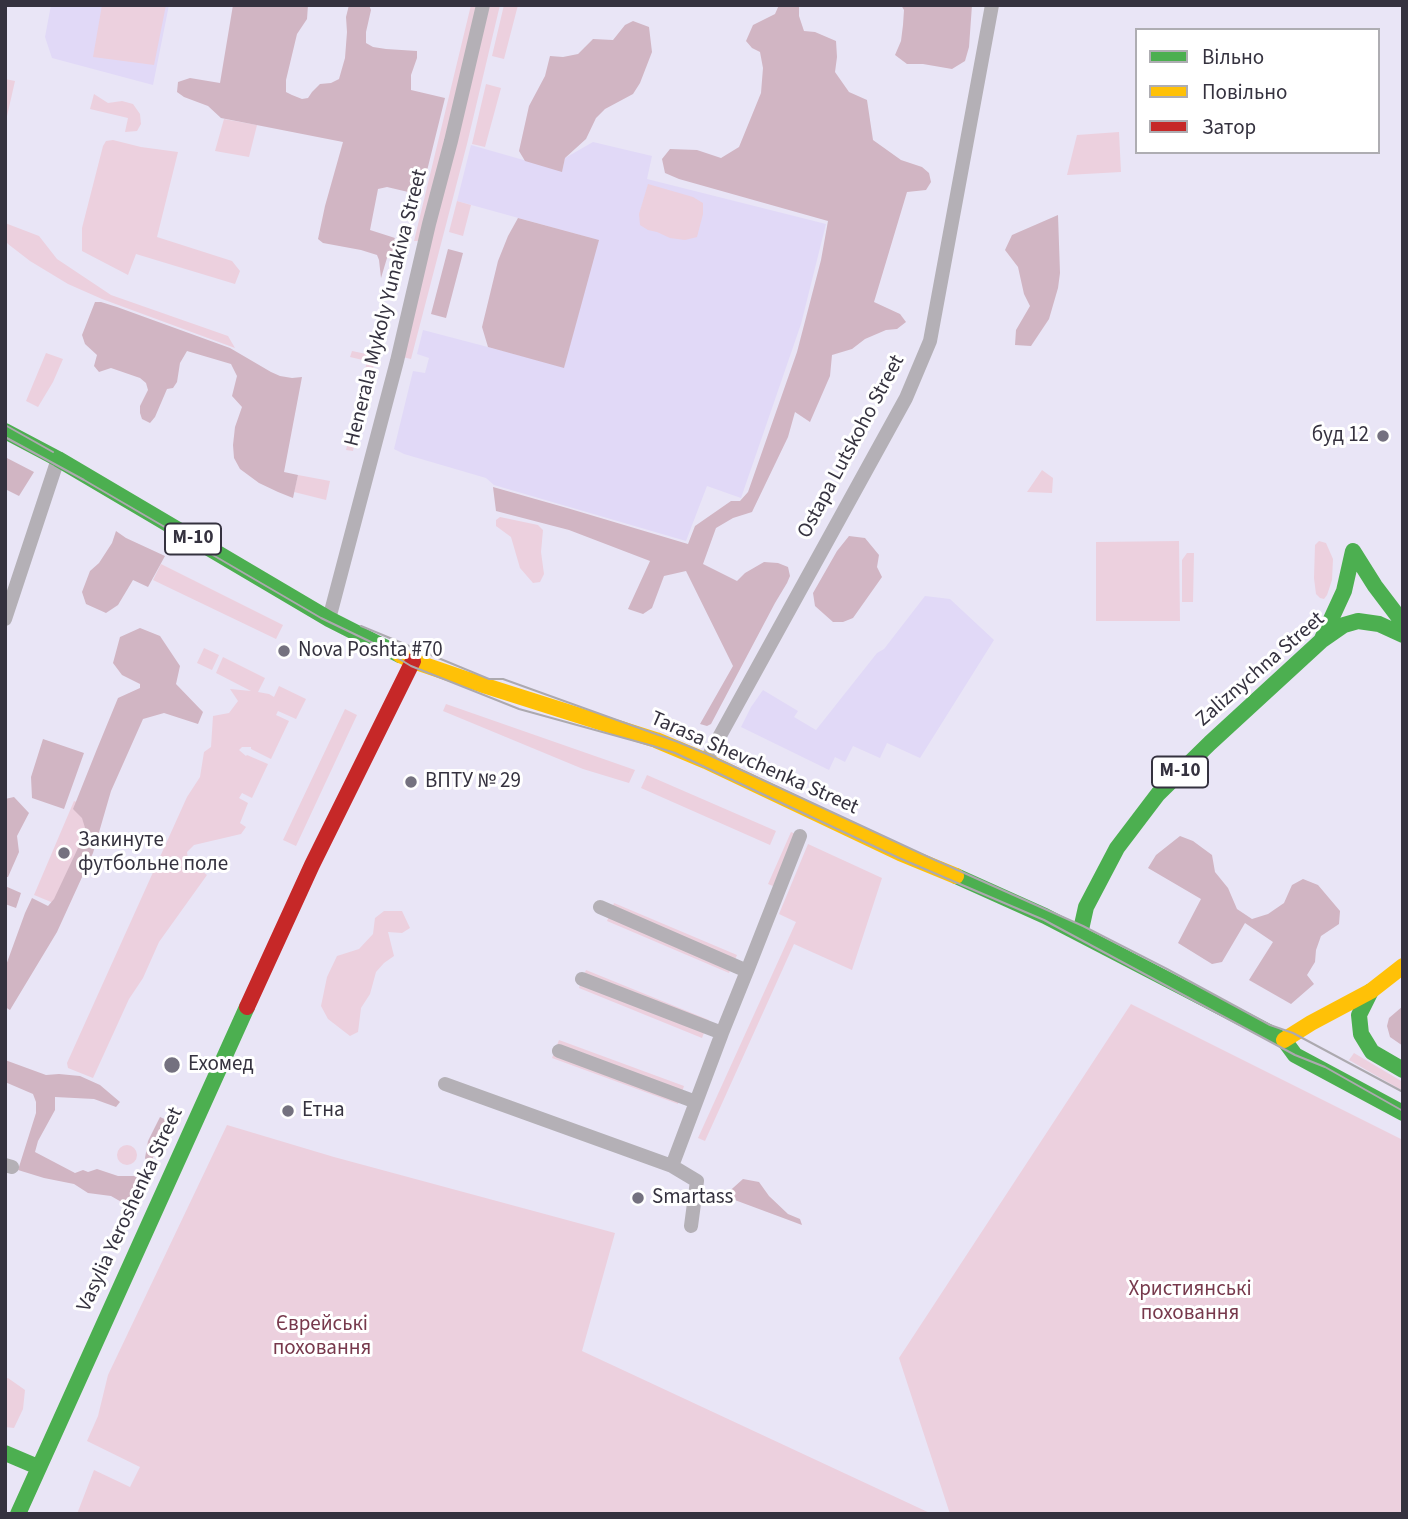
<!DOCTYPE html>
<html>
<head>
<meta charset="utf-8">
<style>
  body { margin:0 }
  #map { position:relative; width:1408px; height:1519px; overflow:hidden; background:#e9e5f6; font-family:"Source Sans 3",sans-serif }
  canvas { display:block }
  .frame { position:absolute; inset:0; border:7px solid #35323f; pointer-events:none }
  .legend { position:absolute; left:1135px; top:28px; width:245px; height:126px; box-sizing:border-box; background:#fff; border:2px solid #aeadb2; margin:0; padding:9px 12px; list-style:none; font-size:21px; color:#35323f }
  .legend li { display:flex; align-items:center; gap:14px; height:35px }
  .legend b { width:35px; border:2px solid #aeadb2 }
</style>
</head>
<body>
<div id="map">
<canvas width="1408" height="1519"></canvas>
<div class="frame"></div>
<ul class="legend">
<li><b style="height:9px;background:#4caf50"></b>Вільно</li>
<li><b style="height:9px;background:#ffc107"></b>Повільно</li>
<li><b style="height:9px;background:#c62828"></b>Затор</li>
</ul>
</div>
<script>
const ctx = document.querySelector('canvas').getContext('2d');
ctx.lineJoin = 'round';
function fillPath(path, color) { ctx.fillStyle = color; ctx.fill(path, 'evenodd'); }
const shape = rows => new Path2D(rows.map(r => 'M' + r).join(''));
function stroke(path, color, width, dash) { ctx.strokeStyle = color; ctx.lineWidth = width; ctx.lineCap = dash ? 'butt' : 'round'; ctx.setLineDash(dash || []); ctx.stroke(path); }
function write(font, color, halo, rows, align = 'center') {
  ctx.font = font + ' "Source Sans 3",sans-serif'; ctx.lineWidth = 6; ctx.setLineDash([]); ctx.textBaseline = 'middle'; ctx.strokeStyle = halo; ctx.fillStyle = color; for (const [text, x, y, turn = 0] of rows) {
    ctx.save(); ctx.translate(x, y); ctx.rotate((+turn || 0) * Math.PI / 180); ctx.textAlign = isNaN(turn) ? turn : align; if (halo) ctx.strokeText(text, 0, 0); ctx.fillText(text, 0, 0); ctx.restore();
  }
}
const built = shape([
  [51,5,169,5,153,85,52,58,45,37],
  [593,142,652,156,647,179,826,224,801,324,741,498,707,486,686,541,494,485,486,478,404,454,394,449,413,371,425,373,429,358,417,354,423,330,564,367,598,240,457,201,471,145,562,171,565,158],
  [925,596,950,599,994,640,920,758,887,743,880,758,853,746,845,762,835,757,829,770,741,727,751,707,763,690,798,711,794,717,816,730,877,653,884,649]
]);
const green = shape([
  [102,5,166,5,154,65,93,57],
  [471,5,500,5,467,144,411,359,398,356,424,241,414,241],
  [504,5,518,5,504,59,492,56],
  [5,79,15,81,5,125],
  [486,84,501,88,485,147,472,144],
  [94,94,108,103,122,101,133,104,140,114,141,124,137,131,125,132,128,118,90,109],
  [224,119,257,125,249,157,215,151],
  [1119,132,1121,172,1067,175,1077,135],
  [113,140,141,147,178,152,157,237,232,261,240,271,235,284,136,254,128,275,82,251,82,228,103,146,106,141],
  [648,184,693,197,703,203,703,214,697,237,685,240,670,238,657,232,648,230,640,225,639,214],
  [457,201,471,205,463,236,449,232],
  [5,223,39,236,57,259,111,295,228,336,235,348,102,299,68,284,30,261,8,244,5,240],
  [352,351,376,356,353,451,346,450,367,361,350,357],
  [46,353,63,359,53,382,38,407,26,401],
  [1042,470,1053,478,1052,493,1027,492],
  [298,475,330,481,326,500,294,492],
  [500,517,538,525,543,530,541,552,544,574,540,582,533,583,520,568,511,537,496,526,496,520],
  [1179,541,1180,621,1096,621,1096,542],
  [1319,541,1326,543,1333,559,1332,580,1327,595,1324,599,1320,598,1316,594,1314,578,1315,545],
  [1187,553,1194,553,1193,602,1182,602,1182,560],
  [161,564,283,625,276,639,153,580],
  [204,648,219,655,212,670,197,663],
  [223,657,265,678,258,692,269,694,274,697,279,686,306,699,296,719,278,711,276,715,289,721,271,759,251,749,251,747,242,747,239,750,246,756,247,755,268,764,252,798,242,793,239,798,248,803,240,823,246,827,241,834,194,845,187,852,188,860,207,875,159,942,143,978,129,999,93,1078,68,1068,67,1063,187,797,200,777,204,752,211,747,213,716,229,713,238,701,230,689,251,691,216,673],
  [446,704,635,770,629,783,583,769,443,711],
  [345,709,357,715,296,846,283,840],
  [647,775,776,831,770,845,641,788],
  [74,801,95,810,56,904,34,895],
  [791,832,796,834,773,886,768,884],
  [808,844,882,878,852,970,794,944,705,1141,698,1138,796,922,779,914],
  [614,903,737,955,729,973,607,921],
  [384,911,402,911,410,928,402,933,388,932,394,956,384,963,376,972,370,994,361,1008,358,1032,350,1036,328,1019,321,1006,327,977,337,956,359,949,373,934,375,918],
  [586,970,709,1020,702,1038,579,988],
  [1131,1004,1403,1140,1403,1514,950,1514,899,1358],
  [559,1040,684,1086,678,1104,552,1058],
  [1354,1053,1403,1082,1403,1091,1349,1060],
  [227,1125,334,1157,615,1233,582,1351,932,1514,77,1514,94,1470,130,1487,140,1467,87,1441,98,1416,108,1375],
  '117 1155a10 10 0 1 1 20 0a10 10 0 1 1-20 0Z',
  [8,1378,25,1390,23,1409,14,1428,5,1427,5,1379]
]);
const forest = shape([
  [233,5,308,5,307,19,297,34,286,80,286,92,292,95,302,99,308,98,312,92,320,84,331,83,339,79,345,58,347,32,346,17,349,5,369,5,371,10,366,32,366,43,373,47,386,49,417,51,417,58,411,75,411,90,445,98,421,195,387,187,378,189,370,230,395,238,394,240,407,246,403,257,401,259,387,258,381,278,379,260,377,255,361,250,323,243,318,239,325,206,343,142,221,118,208,106,184,97,177,92,178,82,190,78,220,83],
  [779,5,799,5,799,16,804,31,815,32,836,41,837,57,835,72,849,92,867,100,873,140,901,160,922,167,929,173,931,182,926,190,907,192,874,302,900,314,906,322,897,329,886,330,865,339,852,349,832,355,830,376,810,422,795,412,788,437,752,512,733,518,716,528,703,564,737,581,745,573,764,562,778,563,788,567,790,576,787,583,775,603,711,724,707,726,700,724,733,666,686,571,664,576,652,608,643,614,628,609,650,561,569,530,496,511,493,487,567,508,688,544,695,526,731,501,740,501,748,492,797,352,821,260,828,221,679,179,665,173,662,159,670,149,697,150,721,158,739,147,761,93,763,68,760,52,752,48,746,41,753,25,775,14],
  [901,5,972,5,969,47,965,61,952,69,923,64,907,64,895,55,901,41,903,25,904,10],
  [633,21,649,27,652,52,640,83,633,94,605,109,596,118,586,139,565,158,562,172,525,161,519,151,529,106,545,76,550,56,563,57,578,54,593,39,613,40,625,25],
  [1058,215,1060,273,1058,288,1049,319,1031,346,1015,345,1016,330,1030,306,1024,294,1018,267,1005,250,1012,235],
  [518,218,599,240,564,368,488,347,482,327,498,261,508,236],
  [448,249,463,253,446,318,431,314],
  [95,302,101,302,117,307,230,348,271,372,280,376,292,378,302,377,284,472,298,475,293,498,278,492,259,483,240,469,234,458,233,445,235,427,242,407,232,396,237,376,231,364,187,351,180,363,177,382,173,388,167,389,155,417,150,423,142,419,140,413,140,406,148,390,146,383,140,378,111,368,99,372,94,366,97,355,85,344,82,335],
  [5,457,34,472,19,496,5,489],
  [116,531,126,538,165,556,148,587,133,580,118,605,106,613,86,604,82,592,90,571,99,563,112,543],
  [849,536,865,538,879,555,877,567,882,577,853,618,843,622,833,622,815,606,813,593,837,551],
  [140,628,160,636,180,666,176,684,203,712,198,724,164,713,143,719,111,791,93,853,57,932,10,1010,5,1007,5,968,25,913,32,898,48,906,54,899,86,831,82,818,73,809,97,749,118,698,140,688,140,684,122,675,113,663,120,637],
  [43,739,84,753,64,809,32,798,31,777],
  [14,797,29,813,17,836,19,852,8,877,5,877,5,799],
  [1180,836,1193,841,1212,855,1215,872,1228,888,1237,909,1252,919,1268,914,1284,903,1292,885,1303,879,1318,885,1340,911,1339,924,1321,936,1316,950,1315,962,1307,975,1314,984,1291,1004,1249,980,1273,942,1245,923,1222,962,1212,964,1178,943,1201,899,1148,868,1156,855],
  [5,886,21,893,16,908,5,904],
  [1403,1006,1403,1046,1390,1037,1387,1026,1389,1018],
  [5,1060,46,1075,59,1074,80,1076,100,1085,120,1102,116,1107,94,1099,55,1097,55,1110,38,1141,35,1152,75,1173,83,1170,88,1172,97,1169,118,1176,134,1176,144,1181,132,1208,111,1196,88,1193,74,1184,44,1178,18,1170,36,1113,36,1102,33,1094,5,1082],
  [160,1117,169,1121,169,1124,149,1166,145,1158,148,1141],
  [743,1179,759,1182,769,1196,788,1214,800,1219,802,1225,724,1196]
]);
const street = shape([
  [5,619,58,459],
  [329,619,397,361,429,224,451,141,483,5],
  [706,761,906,398,930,341,992,5],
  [600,907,747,971,800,836],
  [582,979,722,1033],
  [559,1051,696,1102],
  [445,1084,672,1166,722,1033,747,971],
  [5,1165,12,1167],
  [672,1166,697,1181,691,1226]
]);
const fast = shape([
  [5,431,58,459,329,619,400,655],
  [1353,551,1375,586,1403,623],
  [1321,641,1344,591,1353,551],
  [956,876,1045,916,1284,1040,1295,1055,1403,1113],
  [1080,934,1086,907,1117,848,1158,794,1210,743,1321,641,1344,625,1358,621,1379,624,1403,635],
  [1371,991,1359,1015,1361,1034,1372,1052,1403,1070],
  [5,1453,38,1467],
  [18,1514,247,1007]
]);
const slow = shape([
  [400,655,413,661,486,686,656,740,706,761,900,853,956,876],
  [1284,1040,1311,1023,1371,991,1403,966]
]);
const jam = shape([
  [247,1007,312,865,413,661]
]);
const tram = shape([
  [5,425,53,452],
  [5,437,84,480,321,618,373,643,411,666,519,709,653,746,675,753,899,858,1044,920,1295,1055,1325,1067,1403,1111],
  [361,626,489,679,503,679,678,742,709,755,935,860,1083,926,1167,969,1270,1025,1293,1033,1403,1092]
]);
const markers = [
  [1383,436,7,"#74717f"],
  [284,651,7,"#74717f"],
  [411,782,7,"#74717f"],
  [64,853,7,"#74717f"],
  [172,1065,9,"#74717f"],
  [288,1111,7,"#74717f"],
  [638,1198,7,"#74717f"]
];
const shields = [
  [193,539,56],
  [1180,772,56]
];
const shieldNames = [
  ["М-10",193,539],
  ["М-10",1180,772]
];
const streetNames = [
  ["Henerala Mykoly Yunakiva Street",387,308,-76],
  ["Ostapa Lutskoho Street",852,447,-62],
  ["Zaliznychna Street",1261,670,-41],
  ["Tarasa Shevchenka Street",754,764,24],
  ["Vasylia Yeroshenka Street",131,1210,-65]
];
const poiNames = [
  ["буд 12",1369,436,"right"],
  ["Nova Poshta #70",298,651],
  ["ВПТУ № 29",425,782],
  ["Закинуте",78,841],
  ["футбольне поле",78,865],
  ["Ехомед",188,1065],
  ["Етна",302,1111],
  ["Smartass",652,1198]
];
const parkNames = [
  ["Християнські",1190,1290],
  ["поховання",1190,1314],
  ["Єврейські",322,1325],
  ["поховання",322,1349]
];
fillPath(built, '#e1d9f7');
fillPath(green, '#ecd0de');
fillPath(forest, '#d1b5c3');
stroke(street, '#b4b0b6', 14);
stroke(fast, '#4caf50', 16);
stroke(slow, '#ffc107', 16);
stroke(jam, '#c62828', 16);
stroke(tram, '#aca9af', 2);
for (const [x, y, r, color] of markers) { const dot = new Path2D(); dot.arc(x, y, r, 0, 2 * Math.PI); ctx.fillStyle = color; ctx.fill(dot); stroke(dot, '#fff', 2.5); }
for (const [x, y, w] of shields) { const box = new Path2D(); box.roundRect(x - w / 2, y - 15.5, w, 31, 5); ctx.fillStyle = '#fff'; ctx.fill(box); stroke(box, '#35323f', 2); }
write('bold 19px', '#35323f', null, shieldNames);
write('21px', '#35323f', '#fff', streetNames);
write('21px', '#35323f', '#fff', poiNames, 'left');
write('21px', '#77394c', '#fff', parkNames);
</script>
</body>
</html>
